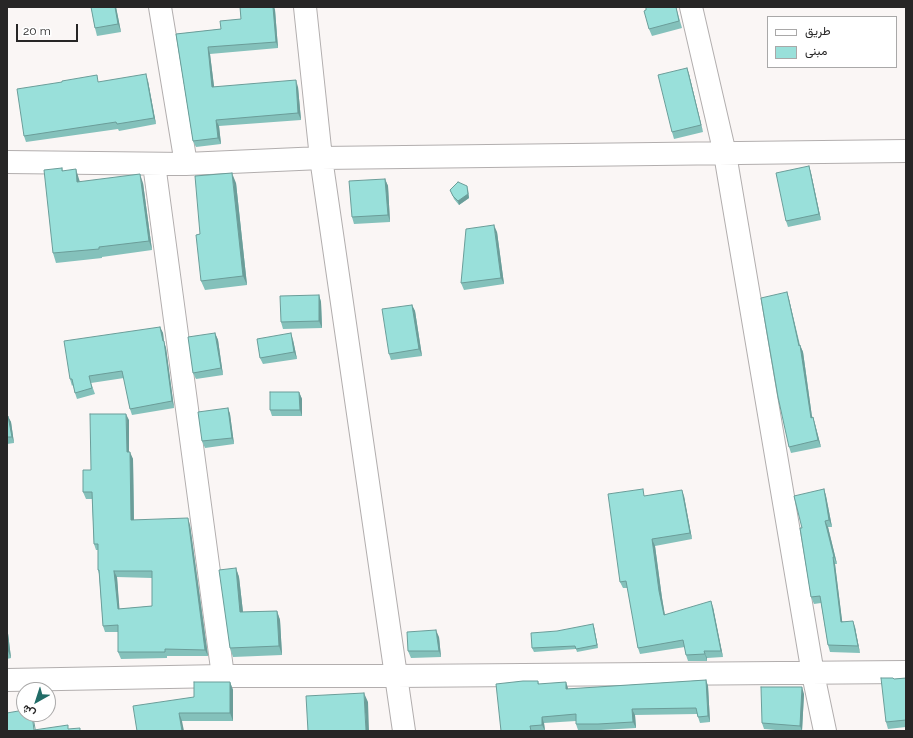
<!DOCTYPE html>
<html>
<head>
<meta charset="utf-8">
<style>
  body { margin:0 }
  #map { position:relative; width:913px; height:738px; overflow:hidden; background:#faf6f5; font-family:Raleway,Vazirmatn,sans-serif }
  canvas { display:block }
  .frame { position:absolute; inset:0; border:8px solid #272626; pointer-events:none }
  .legend { position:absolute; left:767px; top:16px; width:130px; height:52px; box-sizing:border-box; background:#fff; border:1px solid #a9a8a8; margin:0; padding:5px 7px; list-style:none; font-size:12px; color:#272626 }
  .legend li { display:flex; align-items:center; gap:8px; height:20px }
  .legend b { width:20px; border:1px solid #a9a8a8 }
  .north { position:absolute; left:16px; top:682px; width:40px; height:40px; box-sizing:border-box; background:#fff; border:1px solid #a9a8a8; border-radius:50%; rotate:219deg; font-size:11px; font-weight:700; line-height:16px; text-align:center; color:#272626 }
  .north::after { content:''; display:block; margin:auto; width:14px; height:18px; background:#216c67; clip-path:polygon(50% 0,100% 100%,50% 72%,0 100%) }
  .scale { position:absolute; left:16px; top:24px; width:62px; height:18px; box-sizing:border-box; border:2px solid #272626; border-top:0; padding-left:5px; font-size:12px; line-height:14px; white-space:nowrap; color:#272626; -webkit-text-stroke:3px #fff; paint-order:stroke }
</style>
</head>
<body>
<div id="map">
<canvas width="913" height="738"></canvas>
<div class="frame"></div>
<ul class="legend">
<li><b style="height:5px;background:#fff"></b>طريق</li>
<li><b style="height:11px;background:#99e0da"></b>مبنى</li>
</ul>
<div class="north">ش</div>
<div class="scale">20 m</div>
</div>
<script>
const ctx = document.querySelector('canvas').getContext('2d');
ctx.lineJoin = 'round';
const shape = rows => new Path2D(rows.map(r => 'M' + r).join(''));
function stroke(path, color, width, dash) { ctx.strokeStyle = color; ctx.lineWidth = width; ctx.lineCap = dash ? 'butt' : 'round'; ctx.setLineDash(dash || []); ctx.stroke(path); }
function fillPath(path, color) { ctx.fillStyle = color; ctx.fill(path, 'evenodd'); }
const minor = shape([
  [160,7,186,164],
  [305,7,321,158,404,731],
  [691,7,725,154,813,674,825,731],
  [7,162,186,164,321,158,906,151],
  [154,164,223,676],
  [7,680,223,676,396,676,906,672]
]);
const wall = shape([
  [91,7,116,7,121,32,97,36,95,28],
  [240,7,274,7,275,10,278,48,210,54,214,87,298,87,301,120,219,126,221,144,196,147,193,141,176,34,221,29,241,19],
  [646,7,676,7,682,28,652,36,649,29],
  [687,68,689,74,703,132,674,139,672,132],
  [148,81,156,124,119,131,118,129,26,142,24,136,99,82],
  [809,166,811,173,821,220,788,227,786,221],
  [62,168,63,171,79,179,80,182,143,183,152,250,102,257,102,258,56,263,53,253],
  [385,179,388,186,390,222,354,224,352,217],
  [236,183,247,285,205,290,201,281],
  [468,189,469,198,459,205,454,199,450,190],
  [497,232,504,284,464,290,461,283],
  [787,292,789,299,800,345,803,352,812,417,813,417,815,424,821,447,791,453,789,447],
  [319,295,321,302,322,328,283,329,281,322],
  [412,305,415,311,422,356,391,360,389,354],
  [160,327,163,333,164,342,166,348,174,408,132,415,130,409,124,378,91,383,95,394,77,399,75,393,73,385,72,386,70,379],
  [215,333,218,340,223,375,196,379,193,373],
  [293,340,297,359,263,364,260,358],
  [299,392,302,399,302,416,272,416,270,410],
  [228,408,230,414,234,444,205,448,202,441],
  [7,416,11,422,14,443,7,444],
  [129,420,129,452,133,459,134,520,190,525,208,656,167,656,167,658,121,659,118,652,118,632,105,632,103,626,99,574,98,570,98,550,96,550,94,544,92,499,86,499,83,492,91,470],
  [117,577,152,578,152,606,119,609],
  [824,489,826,496,832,527,828,527,837,564,835,564,842,621,855,627,860,653,830,652,828,645,821,603,814,604,811,597,802,528],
  [645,496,684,496,692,539,655,546,662,598,665,615,713,607,723,657,707,658,707,661,688,661,686,655,685,647,640,654,638,648,628,588,623,588,620,582],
  [236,568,239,577,243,612,277,611,280,620,282,655,233,657,230,648],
  [7,625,11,658,7,659],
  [594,627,598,648,577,652,576,649,534,652,532,648],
  [439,637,441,657,411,658,408,651],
  [906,678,906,727,888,729,886,722,894,679],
  [706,680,708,686,710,722,700,723,697,714,635,715,636,728,601,730,578,730,576,724,576,721,544,723,545,731,501,731,538,681,539,684,568,688,568,689],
  [230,682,233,690,233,721,182,721,137,731,194,697],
  [804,694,802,731,787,731,764,729,762,723]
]);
const shadedWall = shape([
  [115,7,116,7,121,32,118,24],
  [273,7,274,7,275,10,278,48,276,42],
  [208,47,210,54,215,94,212,87],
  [687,68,689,74,703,132,701,125],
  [146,74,148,81,156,124,154,118],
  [296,80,298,87,301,120,298,113],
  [216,120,219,126,221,144,218,138],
  [809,166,811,173,821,220,819,214],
  [76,169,79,179,81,192,77,182],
  [232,173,236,183,247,285,243,276],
  [140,174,143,183,152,250,149,241],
  [385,179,388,186,390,222,388,215],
  [467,186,469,198,459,205,458,201],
  [494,225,497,232,504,284,501,278],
  [787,292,789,299,801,352,799,346],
  [319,295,321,302,322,328,319,321],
  [412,305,415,311,422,356,419,349],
  [160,327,163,333,164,342,166,348,174,408,172,401],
  [215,333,218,340,223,375,221,368],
  [291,333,293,340,297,359,294,352],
  [800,345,803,352,813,424,811,418],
  [299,392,302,399,302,416,300,410],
  [228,408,230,414,234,444,232,438],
  [126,414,129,420,129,459,127,452],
  [8,416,11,422,14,443,12,437],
  [813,417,815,424,821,447,818,440],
  [130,452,133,459,134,526,131,520],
  [824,489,826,496,832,527,829,520],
  [682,490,684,496,692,539,690,533],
  [188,518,190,525,208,656,205,650],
  [825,521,828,527,837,564,834,557],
  [652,539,655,546,662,598,666,622,664,615,659,591],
  [833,557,835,564,843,628,841,622],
  [236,568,239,577,244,621,240,612],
  [114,571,117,577,120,615,118,609],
  [711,601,713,607,723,657,721,651],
  [277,611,280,620,282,655,279,646],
  [853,621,855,627,860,653,858,646],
  [593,624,594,627,598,648,597,645],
  [7,625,11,658,8,651,7,641],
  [436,630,439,637,441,657,439,651],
  [704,651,707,658,707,661,705,654],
  [706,680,708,686,710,722,708,716],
  [230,682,233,690,233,721,230,713],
  [566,682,568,688,568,695,566,689],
  [802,687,804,694,802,731,800,726],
  [364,693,368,702,369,731,366,731],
  [632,709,635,715,636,728,633,722],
  [179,713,182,721,184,731,182,731],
  [32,714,33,715,36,731,35,731],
  [542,717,544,723,545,731,542,725]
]);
const building = shape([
  [91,7,115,7,118,24,95,28,91,7],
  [240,7,273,7,276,42,208,47,212,87,296,80,298,113,216,120,218,138,193,141,176,34,221,29,220,21,241,19,240,7],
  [646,7,676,7,679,21,649,29,644,11,646,10,646,7],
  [687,68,701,125,672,132,658,75,687,68],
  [146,74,154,118,117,124,116,122,24,136,17,89,62,82,62,81,97,75,98,82,146,74],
  [809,166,819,214,786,221,776,173,809,166],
  [62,168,62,171,76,169,77,182,140,174,149,241,99,247,99,249,53,253,44,170,62,168],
  [232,173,243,276,201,281,196,235,200,234,195,176,232,173],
  [385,179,388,215,352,217,349,181,385,179],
  [458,182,467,186,468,194,458,201,453,196,450,190,458,182],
  [494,225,501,278,461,283,466,229,494,225],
  [787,292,799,346,800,345,811,418,813,417,818,440,789,447,778,397,761,298,787,292],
  [319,295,319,321,281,322,280,296,319,295],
  [412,305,419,349,389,354,382,309,412,305],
  [160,327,163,341,164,341,172,401,130,409,122,371,89,376,92,388,75,393,72,379,70,379,64,341,160,327],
  [215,333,221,368,193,373,188,337,215,333],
  [291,333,294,352,260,358,257,339,291,333],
  [270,392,299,392,300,410,270,410,270,392],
  [228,408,232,438,202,441,198,412,228,408],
  [90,414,126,414,127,452,130,452,131,520,188,518,205,650,165,649,165,652,118,652,118,625,103,626,99,570,98,570,98,544,94,544,92,492,83,492,83,470,91,470,90,414],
  [114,571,152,571,152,606,118,609,114,571],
  [7,416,8,416,12,437,7,437,7,416],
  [643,489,644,496,682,490,690,533,652,539,659,591,664,615,711,601,721,651,704,651,705,654,686,655,683,640,638,648,626,581,620,582,608,494,643,489],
  [824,489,829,520,825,521,834,557,833,557,841,622,853,621,858,646,828,645,820,596,811,597,800,528,802,528,794,496,824,489],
  [236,568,240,612,277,611,279,646,230,648,219,570,236,568],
  [593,624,597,645,576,649,575,646,532,648,531,633,557,631,593,624],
  [436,630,439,651,408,651,407,632,436,630],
  [7,641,8,651,7,651,7,641],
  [881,678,893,678,894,679,906,678,906,720,886,722,881,678],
  [706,680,708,716,698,717,696,708,632,709,633,722,598,724,576,724,576,714,542,717,542,725,530,726,531,731,501,731,496,684,523,681,538,681,538,684,566,682,566,689,706,680],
  [194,682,230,682,230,713,179,713,182,731,137,731,133,706,194,697,194,682],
  [761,687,802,687,800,726,762,723,761,687],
  [364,693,366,731,308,731,306,696,364,693],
  [24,710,24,714,32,714,34,730,68,725,68,729,80,728,80,731,7,731,7,713,24,710]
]);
stroke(minor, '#b2aeae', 24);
stroke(minor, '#fff', 22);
fillPath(wall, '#84c1bb');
fillPath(shadedWall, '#6b9d99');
fillPath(building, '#99e0da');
stroke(building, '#6b9d99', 1);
</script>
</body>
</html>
